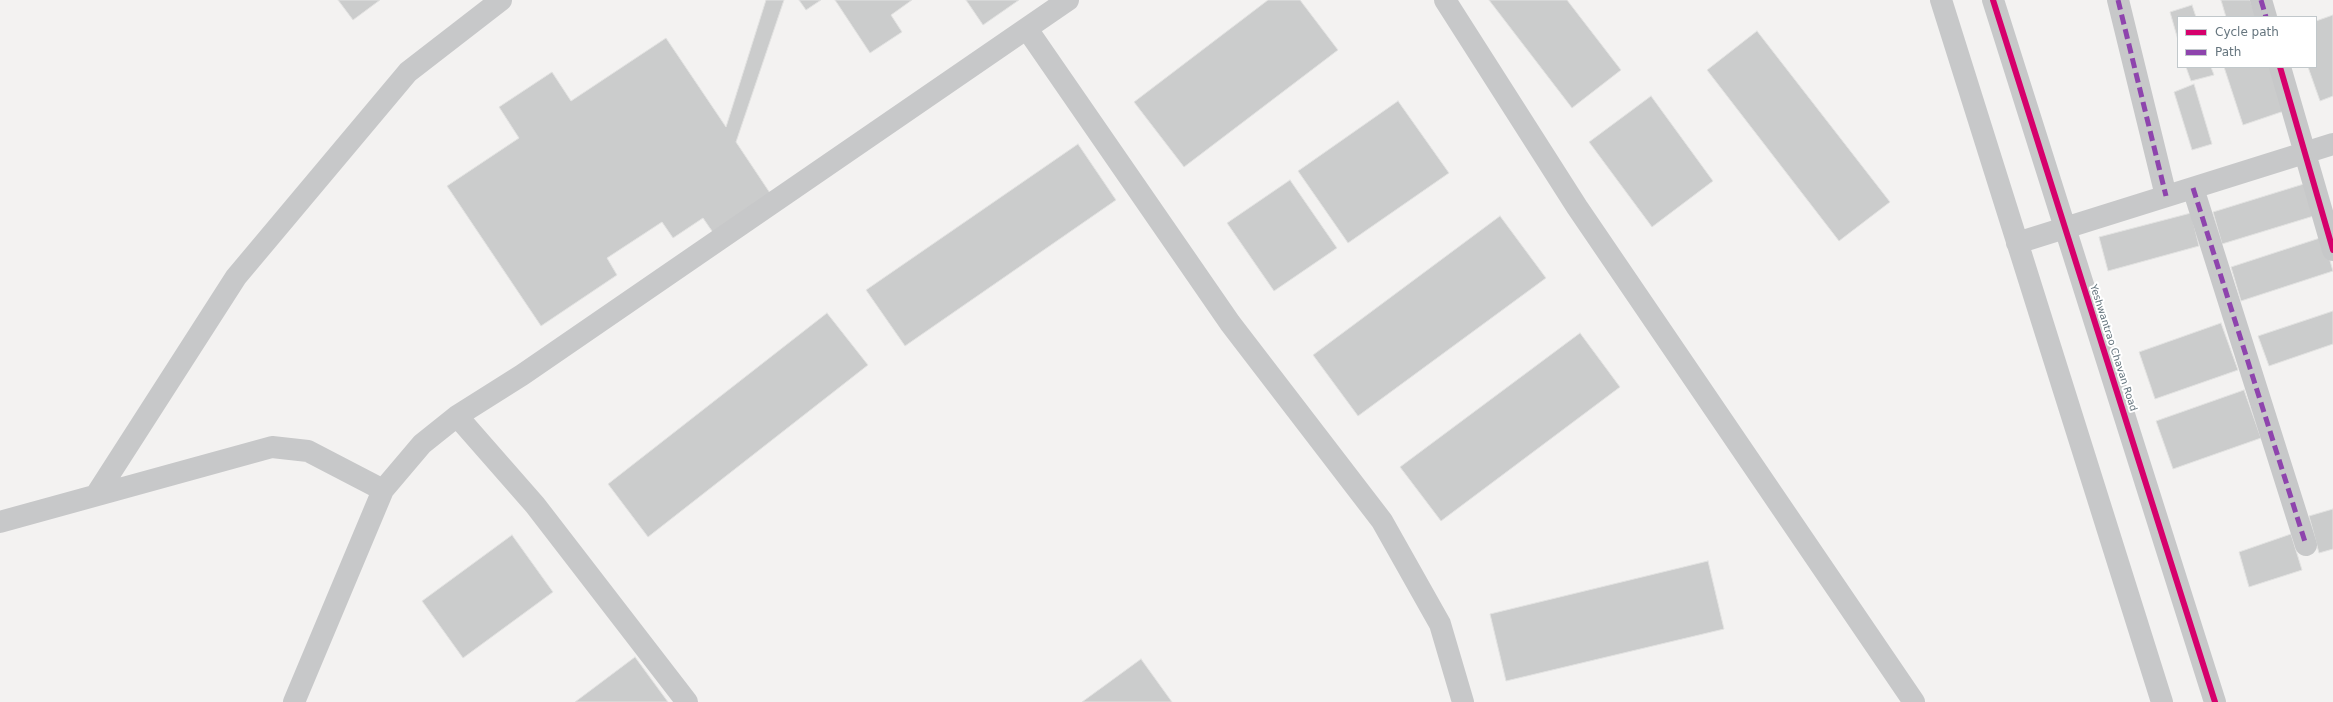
<!DOCTYPE html>
<html>
<head>
<meta charset="utf-8">
<style>
  body { margin:0 }
  #map { position:relative; width:2333px; height:702px; overflow:hidden; background:#f3f2f1; font-family:"DejaVu Sans",sans-serif }
  canvas { display:block }
  .legend { position:absolute; left:2177px; top:16px; width:140px; height:52px; box-sizing:border-box; background:#fff; border:1px solid #c1c8cb; margin:0; padding:5px 7px; list-style:none; font-size:12px; color:#65757e }
  .legend li { display:flex; align-items:center; gap:8px; height:20px }
  .legend b { width:20px; border:1px solid #c1c8cb }
</style>
</head>
<body>
<div id="map">
<canvas width="2333" height="702"></canvas>
<ul class="legend">
<li><b style="height:5px;background:#d6006c"></b>Cycle path</li>
<li><b style="height:5px;background:#8e44ad"></b>Path</li>
</ul>
</div>
<script>
const ctx = document.querySelector('canvas').getContext('2d');
ctx.lineJoin = 'round';
function fillPath(path, color) { ctx.fillStyle = color; ctx.fill(path, 'evenodd'); }
const shape = rows => new Path2D(rows.map(r => 'M' + r).join(''));
function stroke(path, color, width, dash) { ctx.strokeStyle = color; ctx.lineWidth = width; ctx.lineCap = dash ? 'butt' : 'round'; ctx.setLineDash(dash || []); ctx.stroke(path); }
function write(font, color, halo, rows, align = 'center') {
  ctx.font = font + ' "DejaVu Sans",sans-serif'; ctx.lineWidth = 4; ctx.setLineDash([]); ctx.textBaseline = 'middle'; ctx.strokeStyle = halo; ctx.fillStyle = color; for (const [text, x, y, turn = 0] of rows) {
    ctx.save(); ctx.translate(x, y); ctx.rotate((+turn || 0) * Math.PI / 180); ctx.textAlign = isNaN(turn) ? turn : align; if (halo) ctx.strokeText(text, 0, 0); ctx.fillText(text, 0, 0); ctx.restore();
  }
}
const building = shape([
  [338,0,380,0,353,20,338,0],
  [766,0,784,0,736,142,772,196,714,234,703,218,673,238,662,222,607,258,617,275,541,326,447,186,519,138,499,107,552,72,571,101,666,38,726,127,766,0],
  [799,0,821,0,806,10,799,0],
  [835,0,912,0,891,15,902,32,870,53,835,0],
  [966,0,1019,0,983,25,966,0],
  [1268,0,1300,0,1338,50,1184,167,1134,102,1268,0],
  [1489,0,1567,0,1621,70,1572,108,1489,0],
  [2221,0,2250,0,2256,17,2226,17,2221,0],
  [2192,5,2196,17,2178,17,2178,40,2170,12,2192,5],
  [2333,15,2333,96,2320,101,2308,67,2316,67,2316,21,2333,15],
  [1757,31,1890,202,1839,241,1707,70,1757,31],
  [2186,67,2211,67,2214,75,2191,81,2186,67],
  [2224,67,2277,67,2290,109,2243,125,2224,67],
  [2194,84,2212,144,2192,150,2174,92,2194,84],
  [1651,96,1713,181,1652,227,1589,142,1651,96],
  [1398,101,1449,173,1348,243,1298,171,1398,101],
  [1078,144,1116,200,905,346,866,290,1078,144],
  [1290,180,1337,248,1274,291,1227,223,1290,180],
  [2307,183,2317,215,2222,244,2213,212,2307,183],
  [2191,213,2199,246,2108,271,2099,237,2191,213],
  [1500,216,1546,278,1358,416,1313,355,1500,216],
  [2323,237,2333,271,2241,301,2231,267,2323,237],
  [2333,311,2333,344,2269,366,2258,336,2333,311],
  [827,313,868,365,648,537,608,484,827,313],
  [2221,323,2238,370,2155,399,2139,352,2221,323],
  [1580,333,1620,387,1441,521,1400,467,1580,333],
  [2244,390,2261,438,2173,469,2156,421,2244,390],
  [2333,509,2333,549,2319,553,2309,516,2333,509],
  [2291,534,2302,570,2249,587,2239,552,2291,534],
  [512,535,553,592,463,658,422,601,512,535],
  [1708,561,1724,629,1506,681,1490,614,1708,561],
  [635,657,668,702,575,702,635,657],
  [1141,659,1172,702,1082,702,1141,659]
]);
const minor = shape([
  [1445,0,1577,207,1914,702],
  [1941,0,2162,702],
  [1993,0,2215,702],
  [2118,0,2166,196],
  [2261,0,2266,17],
  [1027,29,1230,323,1382,521,1440,624,1463,702],
  [2280,67,2333,250],
  [2193,188,2306,545],
  [2017,243,2333,144],
  [457,416,535,505,687,702],
  [383,490,422,444,457,416,522,375,1068,0],
  [96,495,236,277,408,72,501,0],
  [0,522,272,447,308,451,383,490,294,702]
]);
const quiet = shape([
  [2118,0,2166,196],
  [2261,0,2266,17],
  [2193,188,2306,545]
]);
const cycleway = shape([
  [1993,0,2215,702],
  [2280,67,2333,250]
]);
const streetNames = [
  ["Yeshwantrao Chavan Road",2113,348,72]
];
fillPath(building, '#cbcccc');
stroke(building, '#e2e2e1', 1);
stroke(minor, '#c7c8c9', 22);
stroke(quiet, '#8e44ad', 5, [10, 5]);
stroke(cycleway, '#d6006c', 6);
write('10px', '#65757e', '#fff', streetNames);
</script>
</body>
</html>
